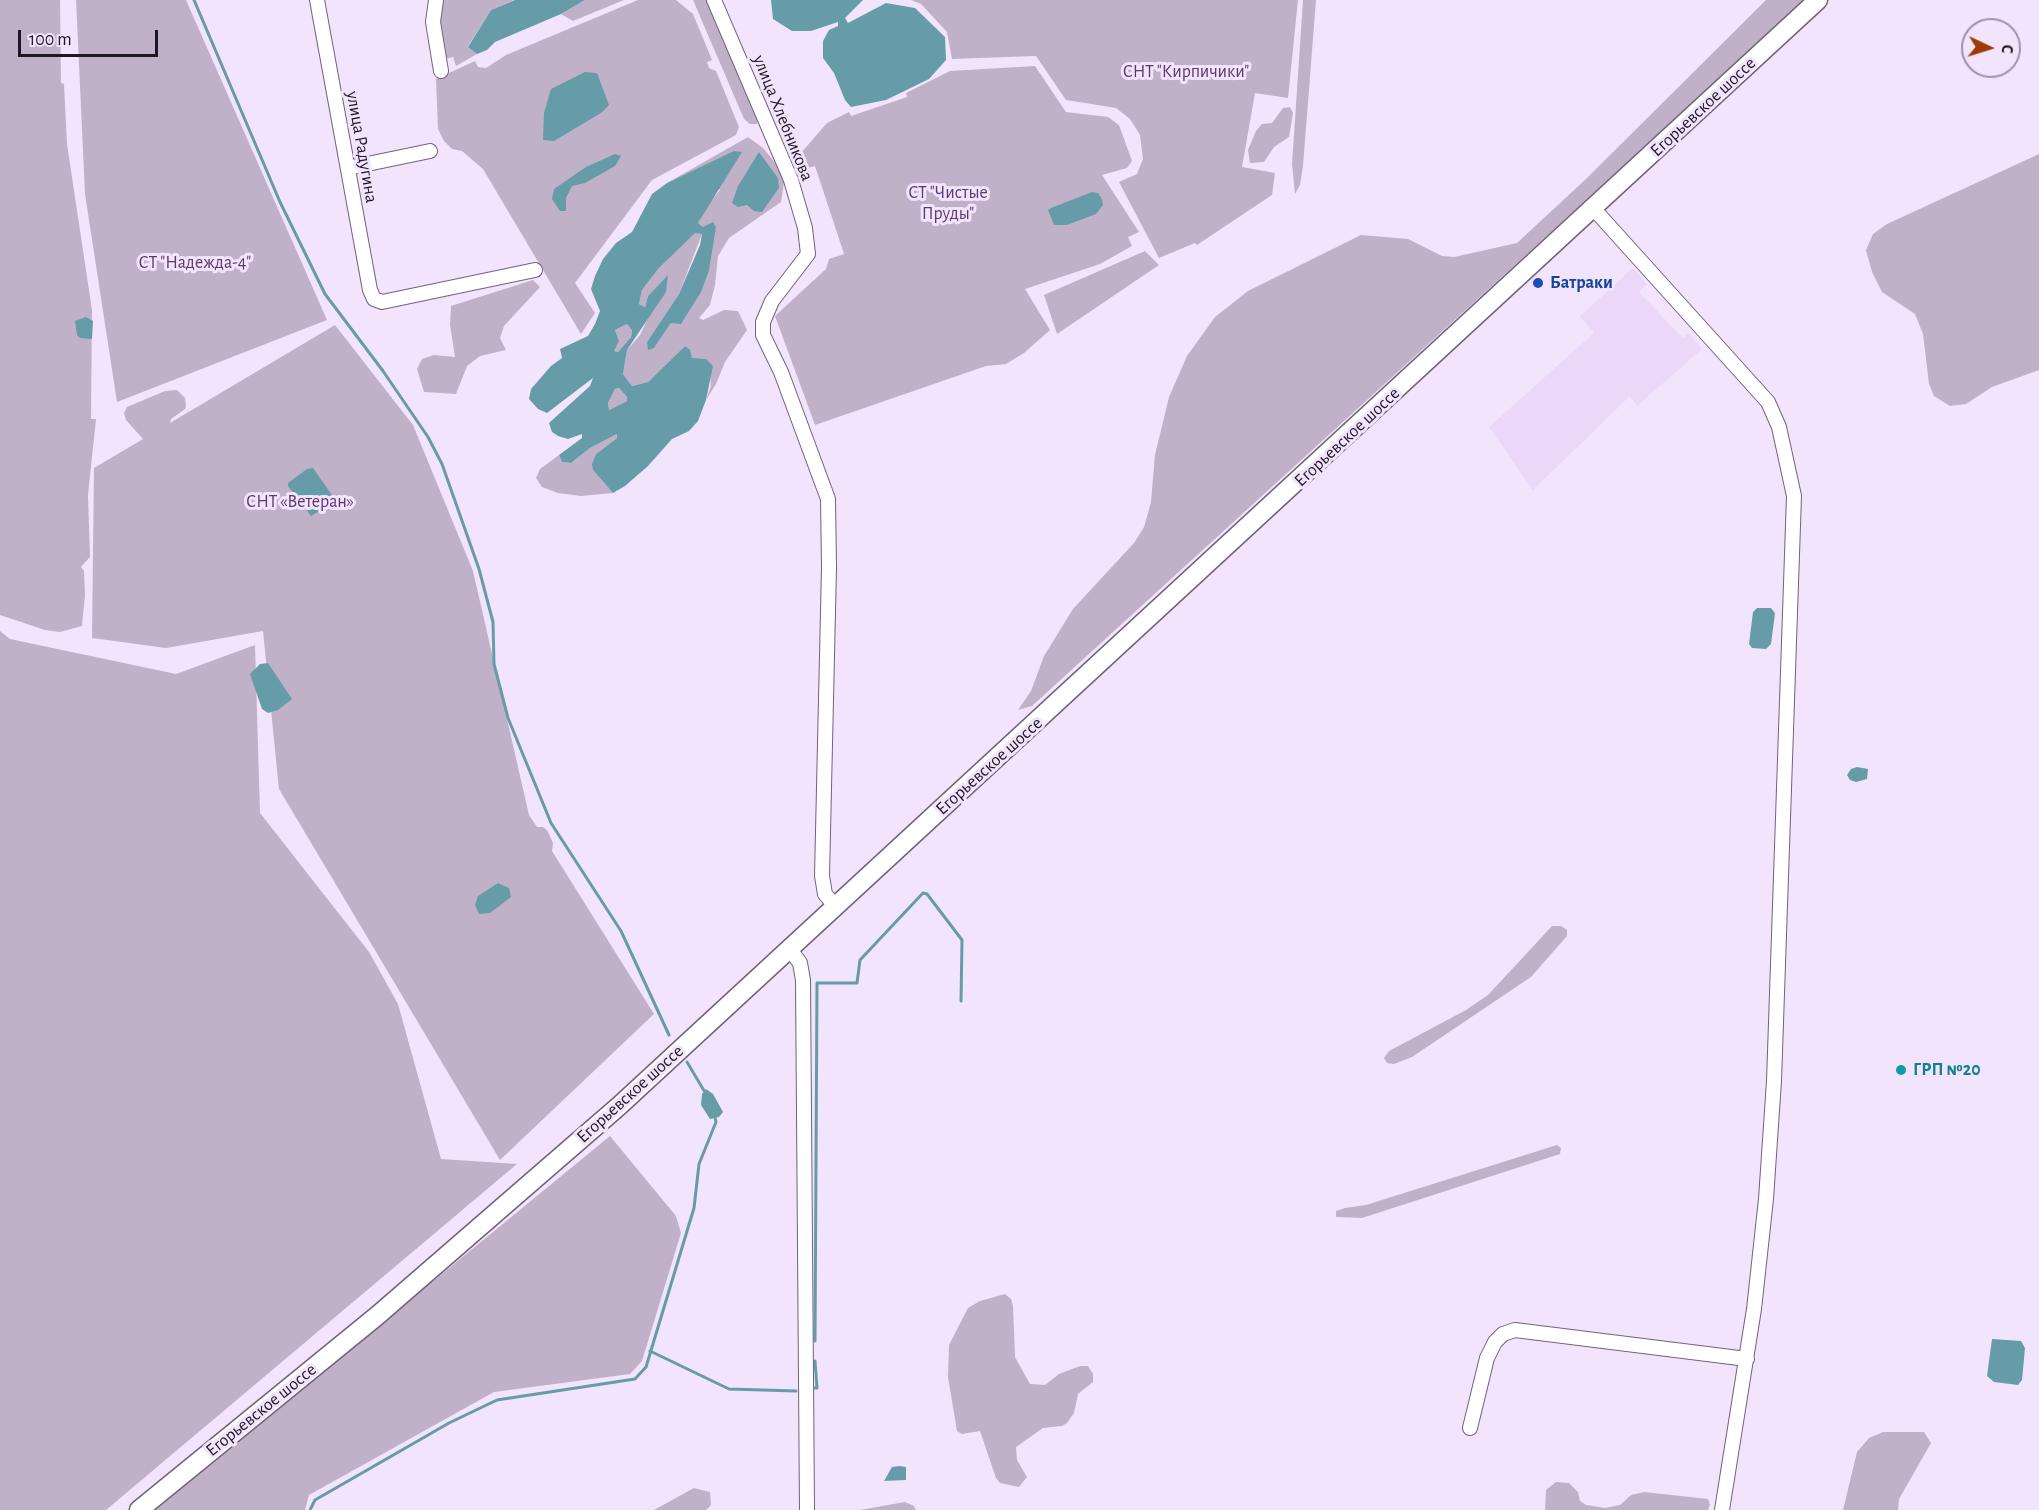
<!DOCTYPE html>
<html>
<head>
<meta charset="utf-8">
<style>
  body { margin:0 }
  #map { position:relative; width:2039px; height:1510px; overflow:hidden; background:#f3e4fd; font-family:"Alegreya Sans",sans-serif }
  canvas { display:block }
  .north { position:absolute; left:1961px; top:18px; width:60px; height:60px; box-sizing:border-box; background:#f3e4fd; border:2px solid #9d92a5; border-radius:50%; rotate:94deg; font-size:16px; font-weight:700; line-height:24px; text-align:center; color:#1d1821 }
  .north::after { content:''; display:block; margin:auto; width:21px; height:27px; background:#9e3a03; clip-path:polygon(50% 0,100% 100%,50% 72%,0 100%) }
  .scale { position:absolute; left:18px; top:30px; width:140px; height:27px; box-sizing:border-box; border:3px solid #1d1821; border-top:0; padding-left:8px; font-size:18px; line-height:21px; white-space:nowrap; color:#1d1821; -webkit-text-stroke:4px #f3e4fd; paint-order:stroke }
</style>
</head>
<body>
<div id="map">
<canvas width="2039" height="1510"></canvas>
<div class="north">С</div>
<div class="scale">100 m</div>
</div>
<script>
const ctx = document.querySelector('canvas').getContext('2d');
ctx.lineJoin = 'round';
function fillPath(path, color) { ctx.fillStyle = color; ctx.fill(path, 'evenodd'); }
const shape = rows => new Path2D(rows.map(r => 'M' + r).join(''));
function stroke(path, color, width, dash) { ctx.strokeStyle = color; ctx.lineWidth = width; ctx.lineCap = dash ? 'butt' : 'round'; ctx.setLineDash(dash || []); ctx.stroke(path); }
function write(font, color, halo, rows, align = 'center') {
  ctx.font = font + ' "Alegreya Sans",sans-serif'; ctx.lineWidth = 6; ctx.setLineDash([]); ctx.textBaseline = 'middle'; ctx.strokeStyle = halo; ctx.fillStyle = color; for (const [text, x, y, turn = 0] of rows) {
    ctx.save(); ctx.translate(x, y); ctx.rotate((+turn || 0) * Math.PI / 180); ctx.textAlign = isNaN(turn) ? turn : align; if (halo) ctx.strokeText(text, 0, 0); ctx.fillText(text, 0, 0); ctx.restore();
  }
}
const built = shape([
  [1633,268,1647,284,1639,292,1683,338,1689,333,1702,349,1637,406,1630,396,1533,490,1489,427,1594,333,1580,316]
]);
const green = shape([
  [0,0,60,0,61,83,64,84,67,144,92,310,91,419,96,419,88,495,90,557,81,567,84,571,85,595,82,626,60,632,45,630,0,615],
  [76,0,186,0,327,320,117,402,85,194],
  [440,0,514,0,491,10,468,46,477,54,456,66,453,57,441,60,437,14],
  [585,0,624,0,573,21,561,14],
  [638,0,676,0,693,14,712,60,707,62,709,68,716,71,739,127,736,135,652,180,575,283,595,313,581,334,483,169,462,151,452,149,444,141,438,129,436,79,475,61,478,67,486,68,506,55],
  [693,0,708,0,758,118,757,124,750,124,744,119],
  [911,0,1298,0,1288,98,1255,93,1242,167,1275,173,1272,195,1197,245,1195,243,1159,258,1119,182,1137,174,1143,159,1140,135,1130,119,1116,108,1066,100,1036,56,952,59,947,32,921,4],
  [1303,0,1316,0,1303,166,1300,185,1295,194,1292,164],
  [1766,0,1805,0,1032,706,1018,710,1031,691,1044,656,1073,609,1134,543,1144,527,1151,502,1155,455,1169,397,1187,356,1215,317,1248,291,1361,235,1408,239,1442,256,1454,257,1517,243,1587,178],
  [1035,66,1066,112,1108,117,1119,125,1132,161,1127,168,1102,175,1139,232,1128,237,1132,246,1100,264,1025,289,1050,330,1024,353,1006,364,986,366,815,425,775,316,826,269,829,259,844,254,815,166,807,168,801,153,827,123,849,112,851,116,907,97,906,93,950,71],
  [1290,107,1293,113,1289,137,1274,147,1264,162,1250,163,1248,150,1256,131,1262,124,1272,123,1283,108],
  [748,137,763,148,777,165,784,182,781,202,729,238,718,256,715,285,710,305,699,318,703,320,724,310,738,311,747,330,725,362,716,384,706,400,711,386,710,374,692,358,685,346,648,382,632,386,623,374,627,350,640,335,668,276,648,296,645,307,639,304,642,290,659,268,695,232,702,234,679,294,647,342,654,348,671,323,712,244,716,227,703,227,698,223,707,206,720,190,701,168,667,183],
  [2039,154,2039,370,1992,387,1966,404,1950,406,1934,396,1929,384,1923,334,1915,314,1882,292,1872,272,1866,250,1873,234,1887,224],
  [1145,251,1159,265,1057,334,1044,295],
  [533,280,540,287,504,326,500,338,506,350,480,356,467,366,456,394,424,392,417,369,422,359,434,355,455,357,450,325,451,306],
  [627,324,632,329,631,337,618,352,613,351,619,341,615,330],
  [335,325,413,425,473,571,529,815,537,827,543,827,547,830,553,843,552,851,654,1014,500,1160,279,789,263,631,166,648,92,638,94,468,143,439,126,420,124,413,127,407,165,391,177,390,185,398,186,406,185,409,171,419,170,423],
  [619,388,627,397,627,401,609,410,608,403,615,389],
  [617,434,617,438,596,454,593,470,613,493,581,496,558,493,542,487,536,478,540,469,559,455,562,462,571,463,590,448],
  [0,631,10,639,176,674,255,645,260,813,369,952,398,1004,441,1159,517,1164,106,1510,0,1510],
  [1552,926,1561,926,1567,930,1567,936,1531,977,1412,1057,1394,1064,1387,1063,1384,1058,1389,1051,1466,1010,1488,995],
  [610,1136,676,1216,681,1233,642,1361,630,1374,494,1392,309,1495,305,1510,154,1510],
  [1557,1145,1561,1148,1560,1154,1424,1198,1362,1218,1336,1217,1336,1211,1345,1208,1366,1205],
  [1005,1294,1011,1299,1013,1306,1015,1357,1030,1384,1045,1385,1059,1374,1080,1366,1088,1366,1093,1374,1093,1382,1078,1394,1074,1413,1067,1423,1062,1426,1043,1428,1016,1447,1017,1460,1027,1477,1019,1487,1000,1483,996,1478,980,1431,962,1434,957,1431,948,1377,949,1345,968,1308,980,1301],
  [1883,1432,1924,1432,1931,1443,1899,1499,1898,1510,1843,1510,1857,1452,1869,1438],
  [1556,1482,1569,1483,1578,1492,1580,1501,1586,1505,1605,1508,1620,1505,1631,1495,1644,1492,1708,1499,1710,1505,1708,1510,1545,1510,1546,1490],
  [694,1488,710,1492,711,1505,706,1510,654,1510],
  [905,1502,914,1506,916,1510,860,1510]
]);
const water = shape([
  [515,0,585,0,561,14,495,42,487,50,477,54,468,47,491,10],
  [771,0,863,0,845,18,848,23,886,3,915,8,945,37,946,60,929,79,886,100,851,107,845,100,834,73,823,58,823,41,829,30,838,26,838,22,811,31,792,31,773,19],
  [585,72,597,73,609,105,601,113,554,141,543,140,544,113,551,89],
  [734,151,742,152,698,223,703,227,713,222,716,227,709,270,701,292,681,324,671,323,654,348,648,350,647,342,679,294,700,245,702,234,695,233,659,268,642,290,639,304,645,307,648,296,668,275,666,292,627,350,623,374,632,386,648,382,685,346,690,350,692,358,706,359,713,366,706,400,698,421,689,431,672,439,648,466,625,486,613,493,593,470,592,464,596,454,617,438,617,434,590,448,571,463,562,462,559,455,582,438,582,434,568,439,558,436,552,432,549,423,590,386,593,378,547,413,538,409,529,399,531,389,551,366,562,358,560,349,588,336,595,324,600,311,591,289,595,276,603,259,616,243,632,232,652,194,667,183],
  [627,324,632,330,631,337,618,352,614,351,619,341,615,330],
  [619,388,627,397,627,401,609,410,608,403,615,389],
  [759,152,778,178,779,188,762,212,754,211,747,205,738,207,732,203,738,186],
  [615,154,621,156,615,166,585,183,572,186,566,198,566,211,560,211,552,199,554,189,586,167],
  [1092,192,1098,193,1102,199,1103,205,1096,214,1067,225,1054,225,1048,210,1051,208],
  [86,317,93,321,92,339,80,338,77,335,75,321],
  [313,468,334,498,332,503,311,516,288,486,288,483,307,469],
  [1757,608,1771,608,1775,613,1771,644,1766,649,1752,648,1749,644,1753,612],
  [268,663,292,699,278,710,268,713,262,709,250,674,260,664],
  [1857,767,1868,769,1867,779,1856,782,1850,780,1847,775,1851,769],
  [498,883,509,888,511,897,490,913,479,914,475,905,478,896],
  [706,1089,713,1094,723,1112,719,1117,710,1119,701,1105,702,1094],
  [1992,1339,2021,1341,2025,1348,2022,1380,2018,1385,1994,1382,1987,1376],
  [900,1466,906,1467,906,1480,884,1481,892,1467]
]);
const stream = shape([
  [194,0,280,202,325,294,383,371,428,437,442,464,479,569,493,622,494,664,508,718,551,823,621,931,669,1035],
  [687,1062,706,1094],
  [815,1341,817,983,857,983,860,960,923,893,927,894,962,940,961,1001],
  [650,1351,729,1389,796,1391],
  [813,1388,817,1388,815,1361],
  [310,1510,315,1500,449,1423,497,1400,635,1379,646,1367,694,1208,699,1164,716,1122,714,1114]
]);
const minor = shape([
  [317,0,370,290,374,299,382,302,535,270],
  [436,0,433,22,441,71],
  [714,0,791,180,805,228,808,254,772,301,763,322,763,335,781,372,828,499,829,567,822,876,825,894,835,906],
  [348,168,430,151],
  [1593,208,1768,402,1779,427,1794,496,1774,1081,1766,1199,1754,1309,1722,1510],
  [789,948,800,963,803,980,807,1510],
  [1470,1428,1487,1358,1495,1342,1503,1334,1515,1330,1747,1359]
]);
const major = shape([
  [139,1510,378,1315,619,1106,1818,0]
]);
const markers = [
  [1538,283,6,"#1a4fb4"],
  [1901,1070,6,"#0f9aa8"]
];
const parkNames = [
  ["СНТ \"Кирпичики\"",1186,72],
  ["СТ \"Чистые",948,193],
  ["Пруды\"",948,214],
  ["СТ \"Надежда-4\"",195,263],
  ["СНТ «Ветеран»",300,502]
];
const streetNames = [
  ["Егорьевское шоссе",1703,107,-43],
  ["улица Хлебникова",783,118,68],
  ["улица Радугина",362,147,80],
  ["Егорьевское шоссе",1347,437,-43],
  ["Егорьевское шоссе",989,766,-42],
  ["Егорьевское шоссе",630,1094,-42],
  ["Егорьевское шоссе",261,1410,-39]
];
const transitNames = [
  ["Батраки",1550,283]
];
const cultureNames = [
  ["ГРП №20",1913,1070]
];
fillPath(built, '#ebd7f7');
fillPath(green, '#c0b1c9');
fillPath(water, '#659ca8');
stroke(stream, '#659ca8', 3);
stroke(minor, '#706378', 16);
stroke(major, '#706378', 21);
stroke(minor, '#fff', 14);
stroke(major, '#fff', 18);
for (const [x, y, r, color] of markers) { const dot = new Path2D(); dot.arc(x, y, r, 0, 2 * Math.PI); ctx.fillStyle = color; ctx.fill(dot); stroke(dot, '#f3e4fd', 2); }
write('18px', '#5a396c', '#f3e4fd', parkNames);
write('18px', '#1d1821', '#f3e4fd', streetNames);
write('bold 18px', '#164399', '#f3e4fd', transitNames, 'left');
write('bold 18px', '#0d838f', '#f3e4fd', cultureNames, 'left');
</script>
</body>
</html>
